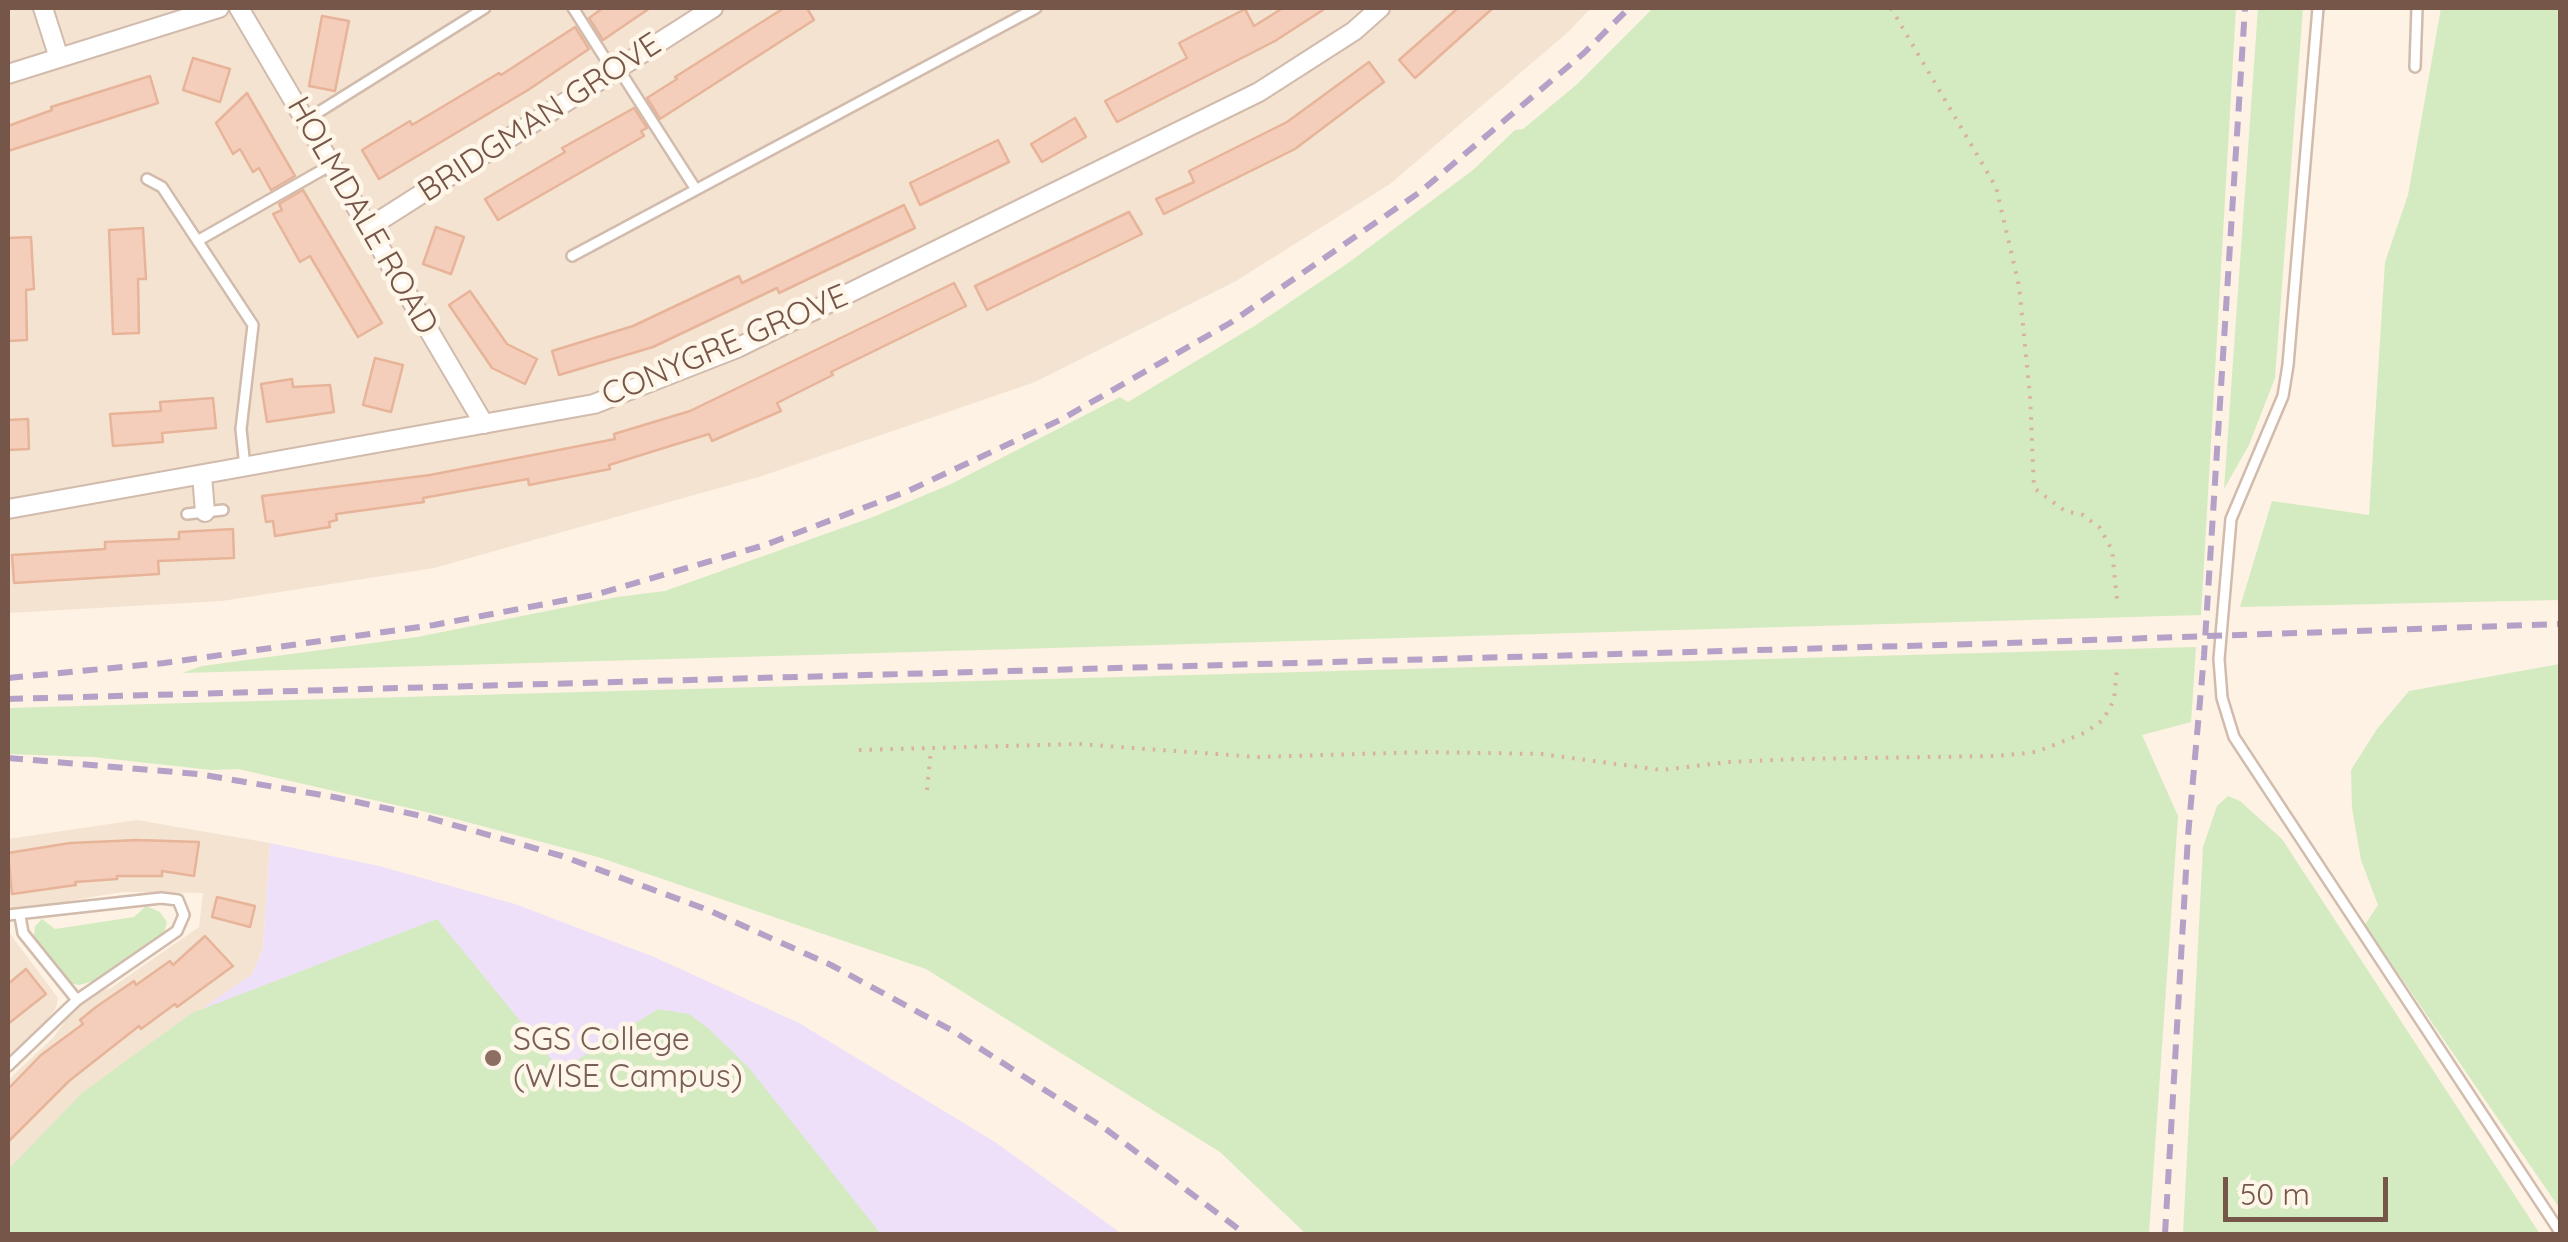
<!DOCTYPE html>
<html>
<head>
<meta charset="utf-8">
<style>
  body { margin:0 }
  #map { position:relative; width:2568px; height:1242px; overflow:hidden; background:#fdf2e3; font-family:Quicksand,sans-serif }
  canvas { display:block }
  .frame { position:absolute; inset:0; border:10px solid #765648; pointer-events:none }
  .scale { position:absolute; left:2223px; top:1177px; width:165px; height:45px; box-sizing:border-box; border:5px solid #765648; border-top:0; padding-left:12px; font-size:30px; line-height:35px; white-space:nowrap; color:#765648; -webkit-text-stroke:8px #fff6ea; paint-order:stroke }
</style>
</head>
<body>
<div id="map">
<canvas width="2568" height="1242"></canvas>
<div class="frame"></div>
<div class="scale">50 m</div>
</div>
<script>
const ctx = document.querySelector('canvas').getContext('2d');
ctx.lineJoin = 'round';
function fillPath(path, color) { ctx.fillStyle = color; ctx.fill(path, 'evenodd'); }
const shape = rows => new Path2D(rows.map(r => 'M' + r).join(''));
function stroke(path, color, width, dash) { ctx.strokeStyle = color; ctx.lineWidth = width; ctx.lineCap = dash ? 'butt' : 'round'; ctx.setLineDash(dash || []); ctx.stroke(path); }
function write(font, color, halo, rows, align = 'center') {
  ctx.font = font + ' Quicksand,sans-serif'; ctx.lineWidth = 9; ctx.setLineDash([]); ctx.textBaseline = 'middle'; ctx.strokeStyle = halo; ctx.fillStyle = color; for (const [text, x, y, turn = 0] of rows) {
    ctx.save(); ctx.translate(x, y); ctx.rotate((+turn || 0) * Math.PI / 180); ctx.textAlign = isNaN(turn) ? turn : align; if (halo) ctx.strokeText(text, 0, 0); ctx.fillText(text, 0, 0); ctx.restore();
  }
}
const residential = shape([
  [8,8,1591,8,1567,33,1390,184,1236,281,1035,382,762,476,434,568,222,601,8,613],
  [137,820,270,843,263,949,252,974,8,1170,8,1080,54,1037,75,1006,96,991,111,988,199,927,203,893,122,892,21,909,8,908,8,839],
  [8,931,58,998,56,1008,40,1030,8,1061]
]);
const education = shape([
  [270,843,379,866,515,904,654,957,799,1023,995,1142,1122,1234,8,1234,8,1170,82,1093,252,974,263,949]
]);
const green = shape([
  [1653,8,2236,8,2201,615,182,673,202,666,417,637,617,597,665,591,873,517,951,484,1120,397,1128,402,1256,325,1348,263,1473,170,1515,130,1523,129,1575,86],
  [2258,8,2303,8,2275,378,2249,445,2224,489],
  [2441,8,2560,8,2560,600,2240,607,2272,501,2369,515,2385,262,2408,195],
  [2196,647,2191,722,2142,735,2178,816,2149,1234,1306,1234,1220,1152,926,969,598,857,448,817,238,769,211,770,93,757,8,754,8,708],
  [2560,664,2560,1209,2365,925,2378,905,2361,860,2352,808,2351,770,2377,729,2409,691],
  [2228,796,2240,801,2282,839,2540,1234,2183,1234,2203,847,2217,806],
  [146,906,160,912,167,922,164,934,98,980,79,985,68,983,34,936,35,926,42,919,55,929,134,917],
  [437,919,556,1065,571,1064,658,1009,689,1014,709,1029,749,1068,881,1234,8,1234,8,1170,82,1093,192,1013]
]);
const building = shape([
  [603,8,650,8,603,40,589,18,603,8],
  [784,8,807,8,814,20,660,119,647,98,677,79,675,77,784,8],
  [1283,8,1326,8,1275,41,1117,122,1105,101,1187,58,1179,43,1245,9,1254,26,1283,8],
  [1458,8,1493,8,1415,78,1399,60,1458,8],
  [322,16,349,21,335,91,309,86,322,16],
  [575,27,589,49,528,90,379,179,362,150,410,121,412,125,499,73,501,75,575,27],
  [193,58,230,69,220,102,183,90,193,58],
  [1369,62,1384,82,1295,149,1164,214,1156,199,1194,182,1189,171,1287,122,1369,62],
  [150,76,158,103,8,151,8,126,52,110,51,107,150,76],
  [247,93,295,176,271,190,259,168,253,172,240,149,233,154,216,123,247,93],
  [634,108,647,128,641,131,644,136,498,220,485,199,565,152,562,148,634,108],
  [1075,118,1086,137,1042,162,1031,144,1075,118],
  [998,140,1009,162,920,205,910,183,998,140],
  [303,190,382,323,358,337,310,256,300,262,273,214,282,210,279,204,303,190],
  [904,205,915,228,779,293,777,288,653,347,559,375,552,351,633,326,739,276,742,283,904,205],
  [1129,212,1142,234,987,310,975,286,1129,212],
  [436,227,464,237,451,274,423,264,436,227],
  [143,228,146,279,138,279,139,333,113,334,109,230,143,228],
  [31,237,34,289,26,290,27,340,8,341,8,238,31,237],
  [954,283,966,306,831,372,833,375,777,403,781,411,712,441,709,434,609,465,610,469,549,481,529,485,528,479,423,498,424,502,336,514,337,520,329,522,330,527,275,536,273,521,266,522,262,496,430,475,615,439,614,434,690,411,954,283],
  [470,291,507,344,537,359,525,384,492,368,449,305,470,291],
  [375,358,403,365,391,412,363,405,375,358],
  [292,379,293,387,330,385,334,412,267,422,261,384,292,379],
  [213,398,216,428,162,433,163,442,113,446,110,414,161,411,160,402,213,398],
  [28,419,29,449,8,450,8,420,28,419],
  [233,529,234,558,158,561,159,574,14,583,12,555,105,549,105,542,179,539,179,532,233,529],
  [138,840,199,842,194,876,162,871,162,876,117,876,117,879,75,882,76,885,12,894,8,853,70,843,138,840],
  [217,897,255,906,250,927,212,917,217,897],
  [205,936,233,966,177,1007,175,1004,141,1029,139,1026,69,1081,8,1142,8,1089,41,1055,83,1024,80,1020,96,1007,134,981,136,985,170,961,173,965,205,936],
  [26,969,46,994,8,1024,8,984,26,969]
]);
const path = shape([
  [1891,8,1996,187,2019,286,2030,395,2034,488,2065,511,2083,515,2100,528,2112,550,2117,600],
  [859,750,1078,744,1258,757,1423,752,1541,754,1662,770,1729,762,1796,759,1997,756,2036,752,2084,733,2103,720,2114,700,2117,668],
  [927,790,931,750]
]);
const lane = shape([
  [573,8,613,71],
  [2318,8,2288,365,2283,396,2231,519,2219,659,2222,698,2234,737,2560,1232],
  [2415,67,2417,8],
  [618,68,695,188],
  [306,120,485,8],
  [147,179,162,187,253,325,241,429,245,467],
  [199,240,331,165],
  [572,256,1036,8],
  [187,514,223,510],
  [8,915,161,898,178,900,184,915,177,931,77,1000,8,1066],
  [20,916,23,933,77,1000]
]);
const street = shape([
  [43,8,59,58],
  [239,8,484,424],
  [8,74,219,8],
  [368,228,713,8],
  [202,475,205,512],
  [8,509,594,404,737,348,1259,92,1354,31,1380,8]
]);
const rail = shape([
  [8,678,164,663,434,625,598,594,765,545,908,491,1062,419,1230,323,1420,192,1584,53,1629,8],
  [8,699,1975,644,2560,624],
  [8,758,198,774,334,797,426,817,562,856,708,910,831,965,953,1031,1107,1130,1245,1234],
  [2165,1234,2188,836,2204,656,2245,8]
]);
const markers = [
  [493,1058,10,"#8d6e63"]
];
const streetNames = [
  ["BRIDGMAN GROVE",540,118,-33],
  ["HOLMDALE ROAD",362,216,60],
  ["CONYGRE GROVE",725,346,-23]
];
const educationNames = [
  ["SGS College",513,1040],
  ["(WISE Campus)",513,1077]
];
fillPath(residential, '#f5e3d1');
fillPath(education, '#efe0f9');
fillPath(green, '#d4ebc1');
fillPath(building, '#f4ceba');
stroke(building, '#e7b499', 2.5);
stroke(lane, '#d1bbac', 14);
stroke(street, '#d1bbac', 22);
stroke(path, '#d9b19d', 4, [2.5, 8]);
stroke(lane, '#fff', 9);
stroke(street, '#fff', 18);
stroke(rail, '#b4a1c7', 6, [15, 10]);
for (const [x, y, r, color] of markers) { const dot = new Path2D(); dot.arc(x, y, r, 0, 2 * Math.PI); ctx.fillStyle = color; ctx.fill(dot); stroke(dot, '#fff6ea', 4); }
write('32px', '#765648', '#fff6ea', streetNames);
write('32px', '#785e54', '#fff6ea', educationNames, 'left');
</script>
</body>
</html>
